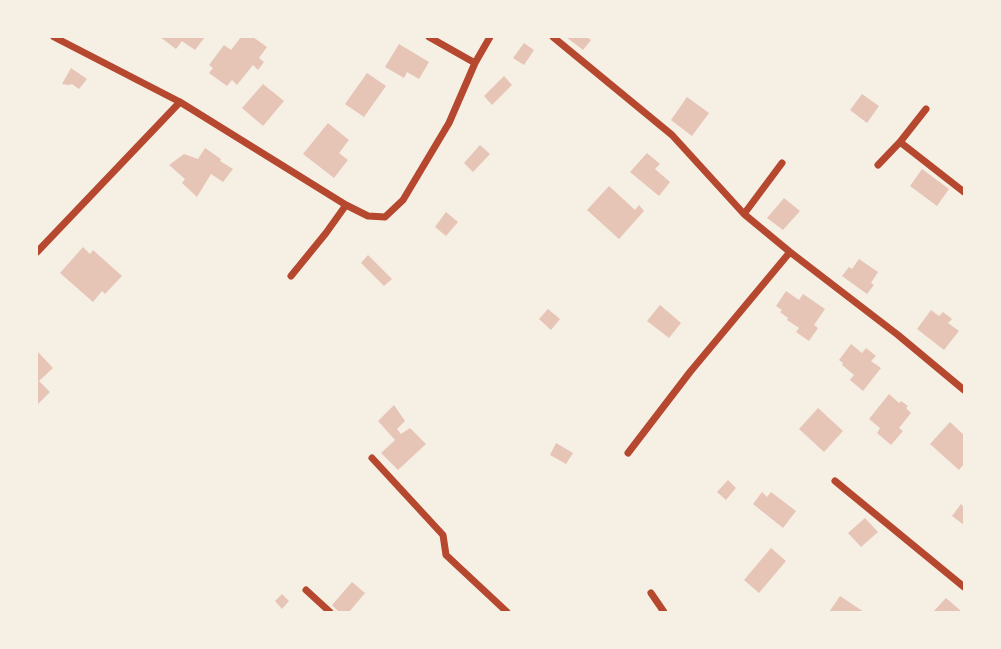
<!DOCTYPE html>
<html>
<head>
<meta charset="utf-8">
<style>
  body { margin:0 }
  #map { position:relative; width:1001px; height:649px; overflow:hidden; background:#f6efe4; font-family:"Exo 2",sans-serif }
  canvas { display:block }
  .frame { position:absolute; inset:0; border:38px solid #f6efe4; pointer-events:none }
</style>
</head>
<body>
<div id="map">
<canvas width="1001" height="649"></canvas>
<div class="frame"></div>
</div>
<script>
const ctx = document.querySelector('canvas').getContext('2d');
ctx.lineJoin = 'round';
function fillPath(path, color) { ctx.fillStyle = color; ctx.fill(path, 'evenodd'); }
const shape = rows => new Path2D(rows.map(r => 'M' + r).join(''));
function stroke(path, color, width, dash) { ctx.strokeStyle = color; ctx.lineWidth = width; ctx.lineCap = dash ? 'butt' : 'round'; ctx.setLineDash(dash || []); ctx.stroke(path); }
const building = shape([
  [160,37,205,37,195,50,182,41,176,49],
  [241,37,253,37,267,47,259,58,264,62,258,70,253,65,237,85,232,80,227,86,209,73,213,68,209,65,224,45,231,50],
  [566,37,587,37,591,40,583,50],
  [524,43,534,50,524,65,513,58],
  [399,44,429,62,419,79,407,72,404,78,385,67],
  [71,68,87,79,79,89,72,84,69,85,62,84],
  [367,73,386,86,364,117,345,104],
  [504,76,512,85,492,105,484,96],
  [263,84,284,101,263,126,242,108],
  [862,94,879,106,867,123,850,110],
  [687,97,709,113,692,136,671,120],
  [328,123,349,140,339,153,348,160,334,178,303,154],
  [480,145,490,154,473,172,464,163],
  [205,148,221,159,220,161,233,169,223,182,211,174,197,197,182,183,185,179,169,165,184,154,198,159],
  [647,153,660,164,655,169,670,182,659,196,630,172],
  [922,169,949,189,937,206,910,186],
  [609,186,635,210,639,205,644,211,619,239,587,210],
  [784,198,800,211,783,230,767,218],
  [446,212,458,222,446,236,435,227],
  [83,247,90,254,93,250,122,276,105,294,102,291,93,302,60,273],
  [368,255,392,279,384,286,361,263],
  [859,259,878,272,871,283,874,285,867,294,842,276,849,267,852,269],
  [786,291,799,300,803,294,825,309,814,325,818,328,809,341,796,332,799,328,787,320,788,318,780,312,782,310,776,306],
  [660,305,681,323,669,338,647,321],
  [548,309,560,319,551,330,539,319],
  [931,310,939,316,943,312,952,319,948,323,959,331,944,350,917,329],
  [851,344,862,353,866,348,876,356,871,361,881,368,863,391,850,380,854,375,842,365,843,363,839,360],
  [37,351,53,368,39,381,50,392,37,405],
  [889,394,899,403,901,401,908,406,906,408,911,413,899,428,903,431,891,445,877,433,880,428,869,419],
  [394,405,405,421,397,429,401,434,410,428,426,444,398,470,381,453,395,440,378,421],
  [818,408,843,431,824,452,799,429],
  [950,422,964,435,964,464,959,470,930,444],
  [556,443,573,453,566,464,550,455],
  [728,480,736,488,726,500,717,492],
  [762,492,767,497,771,492,796,511,783,528,753,504],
  [961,504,964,507,964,525,952,516],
  [865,518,878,532,861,547,848,533],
  [771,548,786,561,759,593,744,580],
  [352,582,365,593,349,612,339,612,332,605],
  [282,594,289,601,282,609,275,601],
  [840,596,864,612,829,612],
  [946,598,962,612,933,612]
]);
const minor = shape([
  [54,37,180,102,346,205,368,216,385,217,403,200,449,123,475,63,490,37],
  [429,37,475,63],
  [553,37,672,135,744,214,790,252,898,335,964,390],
  [900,142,926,109],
  [878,165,900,142,964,192],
  [744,214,782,163],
  [37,252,180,102],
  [291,276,326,233,346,205],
  [628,453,690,372,790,252],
  [372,458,443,535,446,555,507,612],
  [835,481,964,587],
  [306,590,330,612],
  [651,593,664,612]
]);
fillPath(building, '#e6c5b7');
stroke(minor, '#b5482f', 7);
</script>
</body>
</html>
